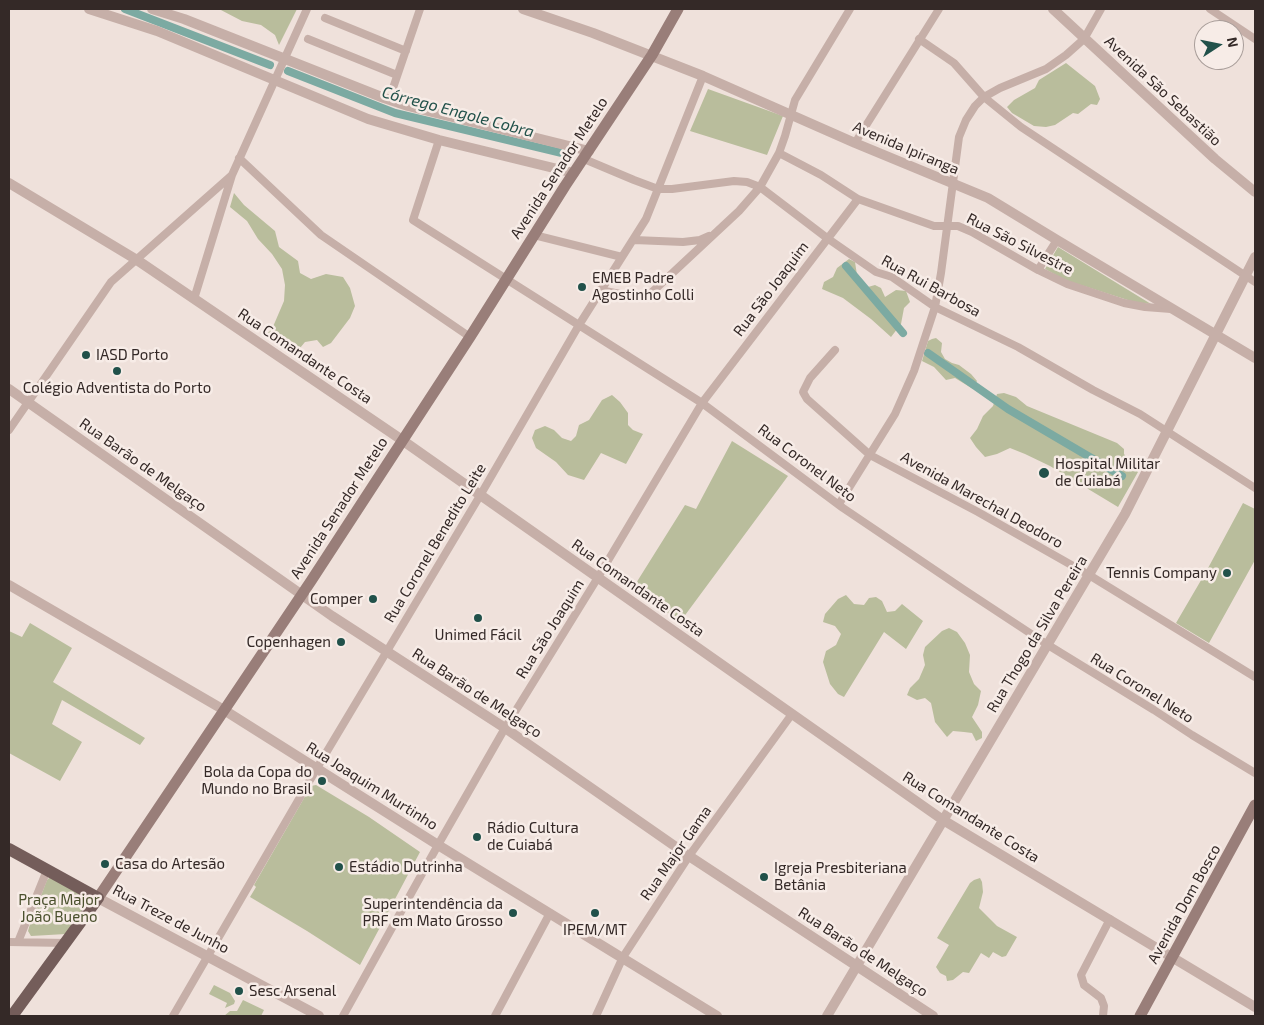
<!DOCTYPE html>
<html>
<head>
<meta charset="utf-8">
<style>
  body { margin:0 }
  #map { position:relative; width:1264px; height:1025px; overflow:hidden; background:#efe1db; font-family:"Exo 2",sans-serif }
  canvas { display:block }
  .frame { position:absolute; inset:0; border:10px solid #342927; pointer-events:none }
  .north { position:absolute; left:1194px; top:20px; width:50px; height:50px; box-sizing:border-box; background:#f7ece7; border:1px solid #a99e9a; border-radius:50%; rotate:79deg; font-size:14px; font-weight:700; line-height:20px; text-align:center; color:#342927 }
  .north::after { content:''; display:block; margin:auto; width:18px; height:22px; background:#21514a; clip-path:polygon(50% 0,100% 100%,50% 72%,0 100%) }
</style>
</head>
<body>
<div id="map">
<canvas width="1264" height="1025"></canvas>
<div class="frame"></div>
<div class="north">N</div>
</div>
<script>
const ctx = document.querySelector('canvas').getContext('2d');
ctx.lineJoin = 'round';
function fillPath(path, color) { ctx.fillStyle = color; ctx.fill(path, 'evenodd'); }
const shape = rows => new Path2D(rows.map(r => 'M' + r).join(''));
function stroke(path, color, width, dash) { ctx.strokeStyle = color; ctx.lineWidth = width; ctx.lineCap = dash ? 'butt' : 'round'; ctx.setLineDash(dash || []); ctx.stroke(path); }
function write(font, color, halo, rows, align = 'center') {
  ctx.font = font + ' "Exo 2",sans-serif'; ctx.lineWidth = 5; ctx.setLineDash([]); ctx.textBaseline = 'middle'; ctx.strokeStyle = halo; ctx.fillStyle = color; for (const [text, x, y, turn = 0] of rows) {
    ctx.save(); ctx.translate(x, y); ctx.rotate((+turn || 0) * Math.PI / 180); ctx.textAlign = isNaN(turn) ? turn : align; if (halo) ctx.strokeText(text, 0, 0); ctx.fillText(text, 0, 0); ctx.restore();
  }
}
const green = shape([
  [219,9,297,9,279,45,275,35,261,25,242,21],
  [1066,63,1095,86,1100,99,1097,105,1091,104,1078,114,1073,113,1055,125,1046,127,1034,126,1012,113,1007,107,1014,100,1035,88,1039,80],
  [708,89,783,116,767,155,690,131],
  [234,193,244,205,275,231,279,247,298,261,300,273,311,279,326,274,343,277,350,288,355,306,350,318,331,343,323,347,317,340,305,342,295,354,283,340,268,333,272,329,284,301,285,285,282,269,272,254,258,239,247,221,230,207],
  [1058,247,1151,304,1137,303,1065,280,1045,269],
  [849,259,855,262,857,275,868,287,875,285,881,288,885,297,896,290,906,291,910,302,904,308,901,324,891,337,871,319,843,298,822,289,824,282,833,277,837,268],
  [936,338,942,343,941,352,945,359,952,363,959,365,971,374,977,381,973,389,955,378,946,380,934,367,922,361,928,341,932,339],
  [1004,393,1016,397,1027,406,1117,443,1124,449,1124,454,1138,472,1118,507,1050,466,1025,454,1010,448,997,454,985,457,976,447,970,438,977,429,983,416,993,406,997,394],
  [612,395,620,402,628,413,628,425,633,430,643,434,626,464,601,453,584,480,568,475,556,462,536,448,532,438,535,430,545,426,554,430,562,438,571,441,576,436,579,425,589,420,602,400],
  [732,441,788,476,680,622,633,588,685,505,696,509],
  [1243,503,1255,509,1255,560,1209,643,1176,623,1207,570],
  [846,595,854,604,864,605,869,598,876,597,882,601,887,612,895,611,902,604,923,621,906,649,884,632,844,697,838,694,830,684,823,662,826,651,836,645,841,634,835,626,823,622,825,614,838,599],
  [30,623,72,648,53,682,145,738,140,745,62,700,52,724,82,742,60,781,9,753,9,631,22,637],
  [949,628,957,632,965,643,970,655,969,672,974,684,981,691,978,705,972,717,982,732,982,738,976,741,972,733,964,732,953,731,947,737,935,722,931,703,925,698,917,700,907,695,910,688,919,679,925,665,923,655,925,647,942,631],
  [316,785,369,817,420,852,360,965,307,931,250,897,256,887,254,885,311,786],
  [50,877,88,898,89,903,66,934,31,936,28,931,30,924,47,880],
  [980,878,982,882,983,892,979,908,997,926,1017,937,1006,956,1002,957,993,952,989,958,981,953,969,973,963,972,953,980,947,981,946,976,940,973,936,967,949,945,937,938,970,883,974,880],
  [214,985,230,993,235,1001,234,1004,225,1008,227,1003,209,994],
  [243,1000,264,1010,261,1016,224,1016,230,1011,237,1011]
]);
const canal = shape([
  [125,9,270,65],
  [288,71,395,113,566,154],
  [846,266,903,333],
  [928,353,1008,409,1122,476]
]);
const minor = shape([
  [1210,9,1255,39],
  [325,18,406,51],
  [308,39,397,75],
  [919,39,954,63,984,97,1021,127,1255,282],
  [393,88,420,9],
  [439,140,413,220,702,403,843,508,963,589,1048,645,1154,710,1192,735,1255,773],
  [855,143,939,9],
  [779,153,821,175,858,199,934,226,958,226,972,232,1038,270,1067,284,1124,303,1145,307,1171,309],
  [239,158,321,235,470,337],
  [584,159,634,180,658,189,672,189,734,181,747,182,760,187,827,238,876,272,892,277,935,307,1018,347,1093,390,1140,414,1255,488],
  [534,235,622,257],
  [634,240,683,242,700,240,709,236],
  [1038,270,1057,240],
  [600,290,635,297,646,296,650,294,739,211,760,187,779,153,785,136,795,100,850,9],
  [194,299,232,175,307,9],
  [835,350,810,378,803,392,807,399,870,455,978,512,1089,575,1255,677],
  [9,430,111,282,232,175],
  [839,504,895,414,914,371,935,307,941,273,959,137,966,120,975,106,984,97,1000,88,1046,69,1066,55,1084,39,1101,9],
  [9,942,66,943],
  [18,942,47,870],
  [173,1016,317,768,481,494,579,325,646,219,703,76],
  [343,1016,438,845,505,728,597,579,702,403,858,199],
  [495,1016,550,913],
  [596,1016,623,957,689,856,792,714],
  [1103,1016,1104,1006,1101,998,1084,985,1081,975,1110,919]
]);
const tertiary = shape([
  [89,9,157,31,368,119,439,140,574,173],
  [152,9,184,19,384,98,408,106,589,151],
  [523,9,593,33,703,76,855,143,988,198,1057,240,1255,358],
  [1053,9,1215,159,1255,192],
  [9,183,137,260,402,440,943,820,1255,1007],
  [9,389,332,616,505,728,689,856,933,1016],
  [9,585,224,710,438,845,717,1016],
  [98,898,319,1016],
  [827,1016,1125,514,1255,257]
]);
const secondary = shape([
  [98,898,311,581,470,337,565,186,652,55,678,9],
  [1140,1016,1255,805]
]);
const primary = shape([
  [9,849,98,898,12,1016]
]);
const markers = [
  [582,287,5,"#21514a"],
  [86,355,5,"#21514a"],
  [117,371,5,"#21514a"],
  [1044,473,6,"#21514a"],
  [1227,573,5,"#21514a"],
  [373,599,5,"#21514a"],
  [478,618,5,"#21514a"],
  [341,642,5,"#21514a"],
  [322,781,5,"#21514a"],
  [477,837,5,"#21514a"],
  [105,864,5,"#21514a"],
  [339,867,5,"#21514a"],
  [764,877,5,"#21514a"],
  [513,913,5,"#21514a"],
  [595,913,5,"#21514a"],
  [239,991,5,"#21514a"]
];
const streetNames = [
  ["Avenida São Sebastião",1163,91,43],
  ["Avenida Ipiranga",906,148,23],
  ["Avenida Senador Metelo",559,168,-57],
  ["Rua São Silvestre",1020,244,27],
  ["Rua Rui Barbosa",931,286,29],
  ["Rua São Joaquim",771,289,-53],
  ["Rua Comandante Costa",305,356,34],
  ["Rua Coronel Neto",807,463,37],
  ["Rua Barão de Melgaço",143,465,35],
  ["Avenida Marechal Deodoro",982,500,29],
  ["Avenida Senador Metelo",339,508,-57],
  ["Rua Coronel Benedito Leite",435,543,-59],
  ["Rua Comandante Costa",638,588,35],
  ["Rua São Joaquim",550,629,-58],
  ["Rua Thogo da Silva Pereira",1037,634,-59],
  ["Rua Coronel Neto",1142,688,32],
  ["Rua Barão de Melgaço",477,693,33],
  ["Rua Joaquim Murtinho",372,786,32],
  ["Rua Comandante Costa",971,817,32],
  ["Rua Major Gama",676,853,-55],
  ["Avenida Dom Bosco",1184,904,-61],
  ["Rua Treze de Junho",171,919,28],
  ["Rua Barão de Melgaço",863,952,33]
];
const poiNames = [
  ["EMEB Padre",592,278],
  ["Agostinho Colli",592,295],
  ["IASD Porto",96,355],
  ["Colégio Adventista do Porto",117,388,"center"],
  ["Hospital Militar",1055,464],
  ["de Cuiabá",1055,481],
  ["Tennis Company",1217,573,"right"],
  ["Comper",363,599,"right"],
  ["Unimed Fácil",478,635,"center"],
  ["Copenhagen",331,642,"right"],
  ["Bola da Copa do",312,772,"right"],
  ["Mundo no Brasil",312,789,"right"],
  ["Rádio Cultura",487,828],
  ["de Cuiabá",487,845],
  ["Casa do Artesão",115,864],
  ["Estádio Dutrinha",349,867],
  ["Igreja Presbiteriana",774,868],
  ["Betânia",774,885],
  ["Superintendência da",503,904,"right"],
  ["PRF em Mato Grosso",503,921,"right"],
  ["IPEM/MT",595,930,"center"],
  ["Sesc Arsenal",249,991]
];
const parkNames = [
  ["Praça Major",59,900],
  ["João Bueno",59,917]
];
const waterNames = [
  ["Córrego Engole Cobra",458,112,15]
];
fillPath(green, '#b9bd9c');
stroke(canal, '#7caaa2', 8);
stroke(minor, '#c6afa8', 8);
stroke(tertiary, '#c6afa8', 10);
stroke(secondary, '#997e79', 11);
stroke(primary, '#745d5a', 12);
for (const [x, y, r, color] of markers) { const dot = new Path2D(); dot.arc(x, y, r, 0, 2 * Math.PI); ctx.fillStyle = color; ctx.fill(dot); stroke(dot, '#f7ece7', 2); }
write('15px', '#342927', '#f7ece7', streetNames);
write('15px', '#342927', '#f7ece7', poiNames, 'left');
write('15px', '#4a502d', '#f7ece7', parkNames);
write('italic 16px', '#21514a', '#f7ece7', waterNames);
</script>
</body>
</html>
